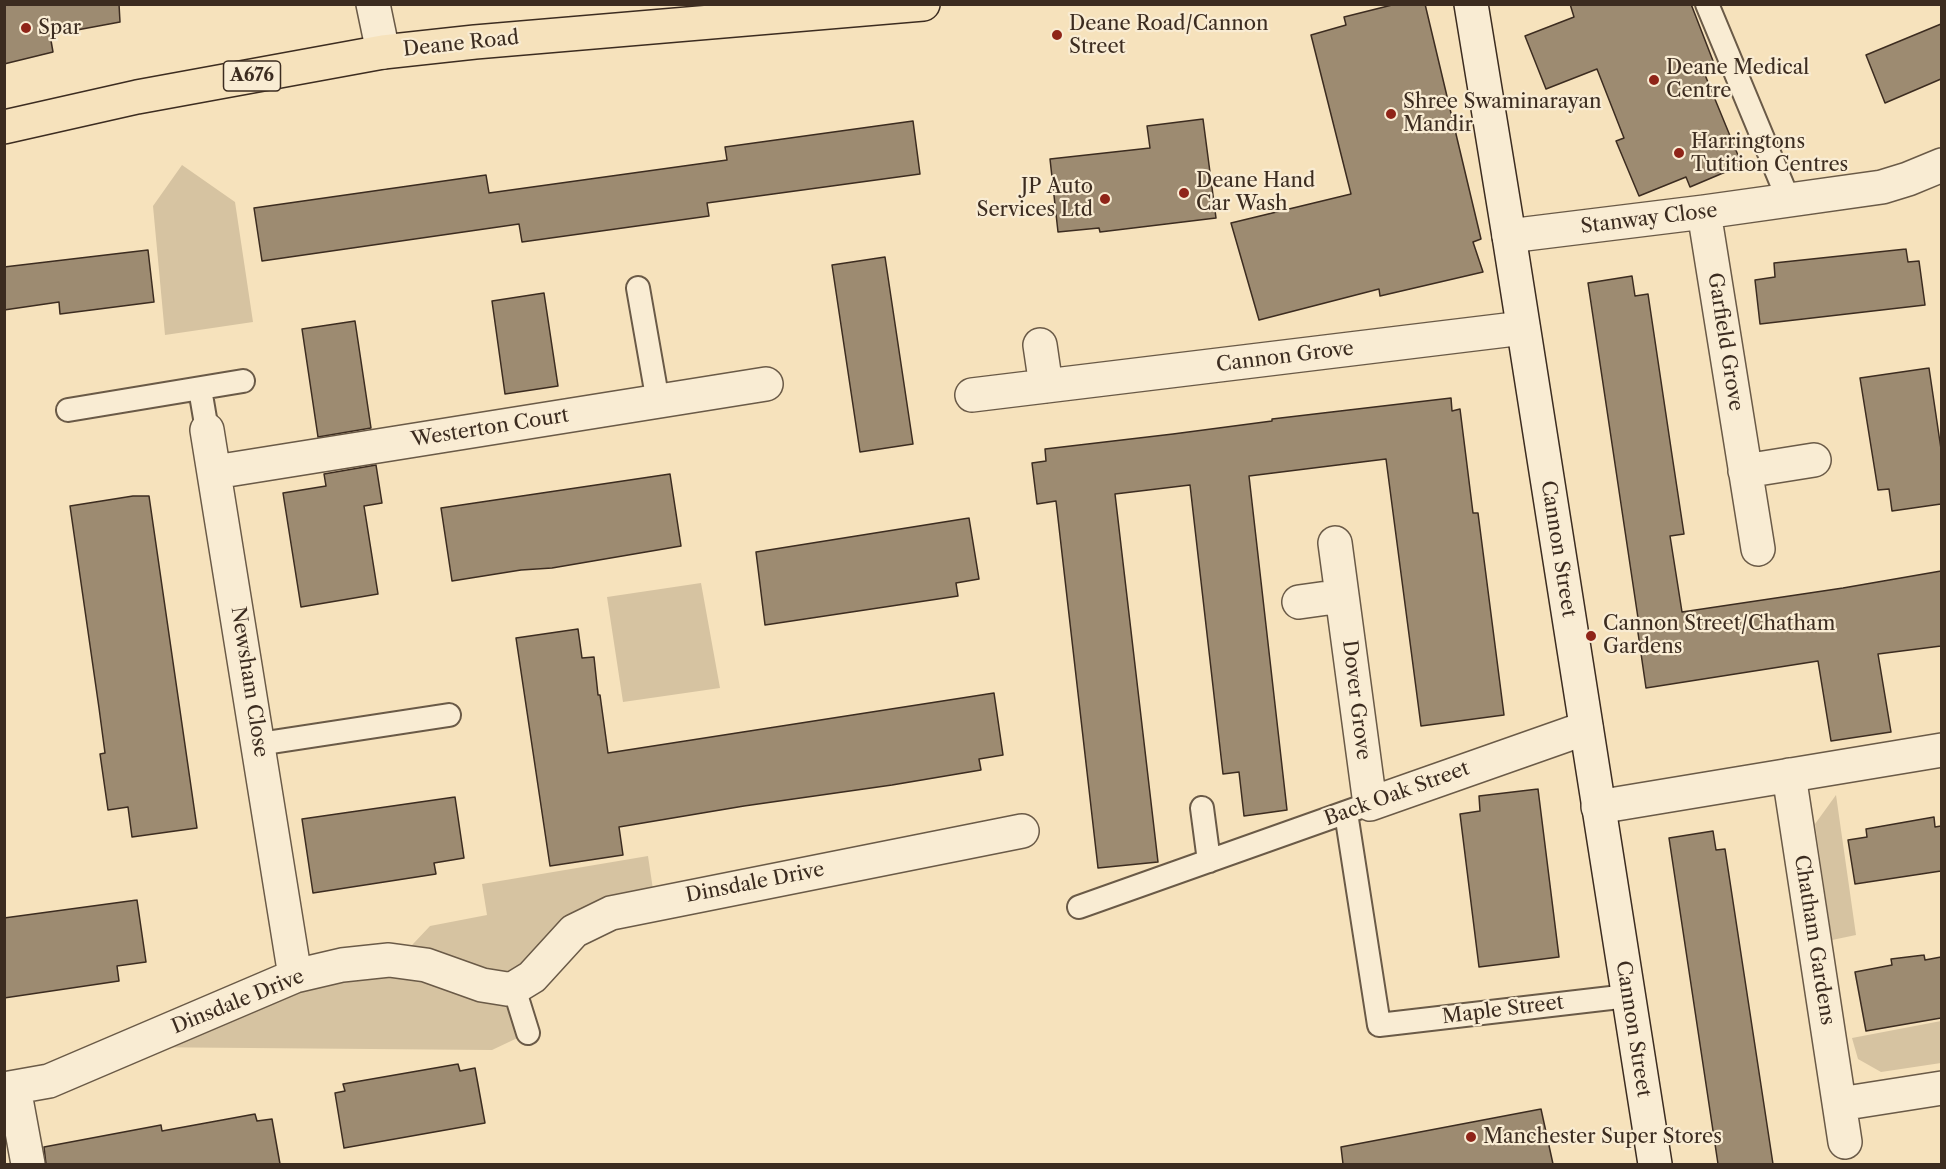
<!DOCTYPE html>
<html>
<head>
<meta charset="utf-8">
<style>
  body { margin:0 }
  #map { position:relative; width:1946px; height:1169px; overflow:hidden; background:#f6e2bc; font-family:"Libre Caslon Text",serif }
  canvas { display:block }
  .frame { position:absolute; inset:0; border:6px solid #3c2c20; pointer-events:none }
</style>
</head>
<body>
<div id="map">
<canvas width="1946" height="1169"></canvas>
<div class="frame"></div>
</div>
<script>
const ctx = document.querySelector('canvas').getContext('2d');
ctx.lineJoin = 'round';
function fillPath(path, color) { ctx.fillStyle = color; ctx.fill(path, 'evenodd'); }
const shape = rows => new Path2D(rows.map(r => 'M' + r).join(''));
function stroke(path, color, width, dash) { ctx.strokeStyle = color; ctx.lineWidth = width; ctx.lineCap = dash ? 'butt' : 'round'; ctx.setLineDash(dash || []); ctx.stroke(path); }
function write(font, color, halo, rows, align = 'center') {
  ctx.font = font + ' "Libre Caslon Text",serif'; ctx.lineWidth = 4.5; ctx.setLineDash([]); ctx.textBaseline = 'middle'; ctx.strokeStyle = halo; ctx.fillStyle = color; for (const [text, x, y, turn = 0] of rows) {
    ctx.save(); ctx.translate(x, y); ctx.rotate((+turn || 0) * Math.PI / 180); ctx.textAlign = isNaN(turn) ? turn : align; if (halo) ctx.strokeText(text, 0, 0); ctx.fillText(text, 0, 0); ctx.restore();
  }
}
const green = shape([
  [182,165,235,202,253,322,165,335,153,206],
  [701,583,720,688,623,702,607,597],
  [1836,795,1856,935,1832,940,1815,824],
  [648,856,655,903,583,926,514,988,528,1033,492,1050,129,1047,342,965,397,961,430,926,487,915,482,884],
  [1941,1021,1941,1063,1881,1072,1858,1059,1852,1038]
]);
const building = shape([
  [4,4,119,4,120,22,50,35,53,52,4,64,4,4],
  [1396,4,1425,4,1481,239,1473,242,1483,272,1380,296,1379,289,1259,320,1231,223,1351,194,1311,35,1346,25,1344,17,1396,4],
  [1570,4,1691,4,1715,66,1703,70,1742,165,1690,187,1686,177,1639,196,1616,141,1624,138,1597,69,1546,89,1525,36,1574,17,1570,4],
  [1941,24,1941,79,1885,103,1866,55,1941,24],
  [1203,119,1216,218,1100,232,1099,228,1058,232,1050,159,1150,148,1147,126,1203,119],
  [913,121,920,174,707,203,709,216,522,242,519,224,262,261,254,208,486,175,489,193,727,160,725,147,913,121],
  [1906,249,1908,262,1919,261,1925,305,1760,324,1755,280,1775,277,1774,263,1906,249],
  [148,250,154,302,60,314,59,302,4,310,4,267,148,250],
  [885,257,913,444,860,452,832,265,885,257],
  [1632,276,1635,296,1648,294,1672,455,1684,534,1670,536,1682,612,1843,588,1941,571,1941,646,1878,654,1891,732,1831,741,1818,661,1646,688,1636,619,1638,618,1588,283,1632,276],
  [544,293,558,386,505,394,492,301,544,293],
  [355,321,371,428,318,437,302,329,355,321],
  [1929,368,1941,449,1941,504,1892,511,1889,489,1878,490,1860,378,1929,368],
  [1451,398,1452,411,1460,409,1473,513,1478,513,1504,715,1421,726,1386,459,1249,476,1287,810,1244,816,1239,772,1223,774,1190,485,1115,494,1158,862,1098,868,1056,501,1037,504,1032,463,1046,461,1045,449,1173,434,1272,421,1272,419,1451,398],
  [376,465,382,503,364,506,378,594,301,607,283,493,326,486,324,474,376,465],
  [670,474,681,546,552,568,521,570,452,581,441,508,670,474],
  [133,496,149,496,197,828,132,837,128,807,108,810,100,754,105,753,99,708,70,506,133,496],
  [969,518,979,579,956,583,958,596,765,625,756,552,969,518],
  [578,629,582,658,594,657,598,695,600,695,608,753,994,693,1003,755,979,759,981,770,892,785,744,806,619,827,623,855,550,866,516,638,578,629],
  [1538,789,1559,957,1479,967,1460,814,1480,811,1479,796,1538,789],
  [455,797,464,858,434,863,436,874,313,893,302,819,455,797],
  [1934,817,1935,827,1941,826,1941,871,1855,884,1848,840,1867,837,1866,829,1934,817],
  [1713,831,1716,850,1725,849,1773,1164,1718,1164,1669,838,1713,831],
  [137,900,146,962,117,966,119,981,4,998,4,918,137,900],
  [1924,955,1925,960,1941,957,1941,1018,1866,1031,1855,972,1892,965,1891,959,1924,955],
  [458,1064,460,1071,475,1068,485,1123,344,1148,335,1093,345,1091,343,1084,458,1064],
  [1541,1109,1553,1164,1343,1164,1341,1147,1541,1109],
  [255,1114,257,1121,272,1119,280,1164,46,1164,44,1147,161,1125,162,1131,255,1114]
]);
const lane = shape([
  [1707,4,1789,201],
  [638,288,658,402],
  [200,389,207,430],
  [68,410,243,381],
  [259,744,449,715],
  [1202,808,1209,861],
  [1346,813,1379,1025,1628,996],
  [1079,907,1358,808],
  [514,988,528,1033]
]);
const street = shape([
  [373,4,383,52],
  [1704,212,1758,549],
  [1509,236,1704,212,1882,187,1908,179,1942,165],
  [1040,345,1046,386],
  [972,395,1523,328],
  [207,430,295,976],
  [1745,471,1814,460],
  [215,472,766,384],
  [1335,543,1370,804,1586,728],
  [1299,602,1342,596],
  [1789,775,1845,1142],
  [1598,807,1942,750],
  [14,1088,28,1164],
  [4,1089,49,1081,295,976,342,965,389,960,426,965,482,985,507,989,514,988,532,977,574,931,611,913,1022,831],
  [1840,1104,1942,1088]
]);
const secondary = shape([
  [1471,4,1509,236,1655,1164]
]);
const primary = shape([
  [4,127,137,97,383,52,475,42,923,4]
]);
const markers = [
  [26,28,6,"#8f2418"],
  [1057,35,6,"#8f2418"],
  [1654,80,6,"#8f2418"],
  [1391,114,6,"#8f2418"],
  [1679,153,6,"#8f2418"],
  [1184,193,6,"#8f2418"],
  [1105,199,6,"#8f2418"],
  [1591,636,6,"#8f2418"],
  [1471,1137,6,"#8f2418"]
];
const shields = [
  [252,76,57]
];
const shieldNames = [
  ["A676",252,76]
];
const poiNames = [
  ["Deane Road/Cannon",1069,24],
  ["Street",1069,47],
  ["Spar",38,28],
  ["Deane Medical",1666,68],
  ["Centre",1666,91],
  ["Shree Swaminarayan",1403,102],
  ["Mandir",1403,125],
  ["Harringtons",1691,142],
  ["Tutition Centres",1691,165],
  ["Deane Hand",1196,181],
  ["Car Wash",1196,204],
  ["JP Auto",1093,187,"right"],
  ["Services Ltd",1093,210,"right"],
  ["Cannon Street/Chatham",1603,624],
  ["Gardens",1603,647],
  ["Manchester Super Stores",1483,1137]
];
const streetNames = [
  ["Deane Road",461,44,-6],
  ["Stanway Close",1649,219,-7],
  ["Garfield Grove",1725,342,81],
  ["Cannon Grove",1285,357,-7],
  ["Westerton Court",490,428,-9],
  ["Cannon Street",1558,549,81],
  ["Newsham Close",249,682,81],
  ["Dover Grove",1356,700,83],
  ["Back Oak Street",1397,794,-20],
  ["Dinsdale Drive",755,883,-11],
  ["Chatham Gardens",1814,940,81],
  ["Dinsdale Drive",238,1002,-22],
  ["Maple Street",1503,1010,-7],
  ["Cannon Street",1633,1029,81]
];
fillPath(green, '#d6c3a1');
fillPath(building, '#9d8b71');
stroke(building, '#3c2c20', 1.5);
stroke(lane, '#6a5a47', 26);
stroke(street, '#6a5a47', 36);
stroke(secondary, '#3c2c20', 36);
stroke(primary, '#3c2c20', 36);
stroke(lane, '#f9ecd3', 22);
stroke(street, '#f9ecd3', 33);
stroke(secondary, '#f9ecd3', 33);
stroke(primary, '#f6e2bc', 33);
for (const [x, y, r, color] of markers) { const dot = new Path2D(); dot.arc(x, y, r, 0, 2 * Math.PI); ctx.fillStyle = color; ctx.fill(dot); stroke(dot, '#f9ecd3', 2); }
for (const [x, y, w] of shields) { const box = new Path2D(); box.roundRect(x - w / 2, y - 15, w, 30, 4.5); ctx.fillStyle = '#f9ecd3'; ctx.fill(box); stroke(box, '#3c2c20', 1.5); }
write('bold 18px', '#3c2c20', null, shieldNames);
write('20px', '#3c2c20', '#f9ecd3', poiNames, 'left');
write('20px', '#3c2c20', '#f9ecd3', streetNames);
</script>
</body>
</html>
